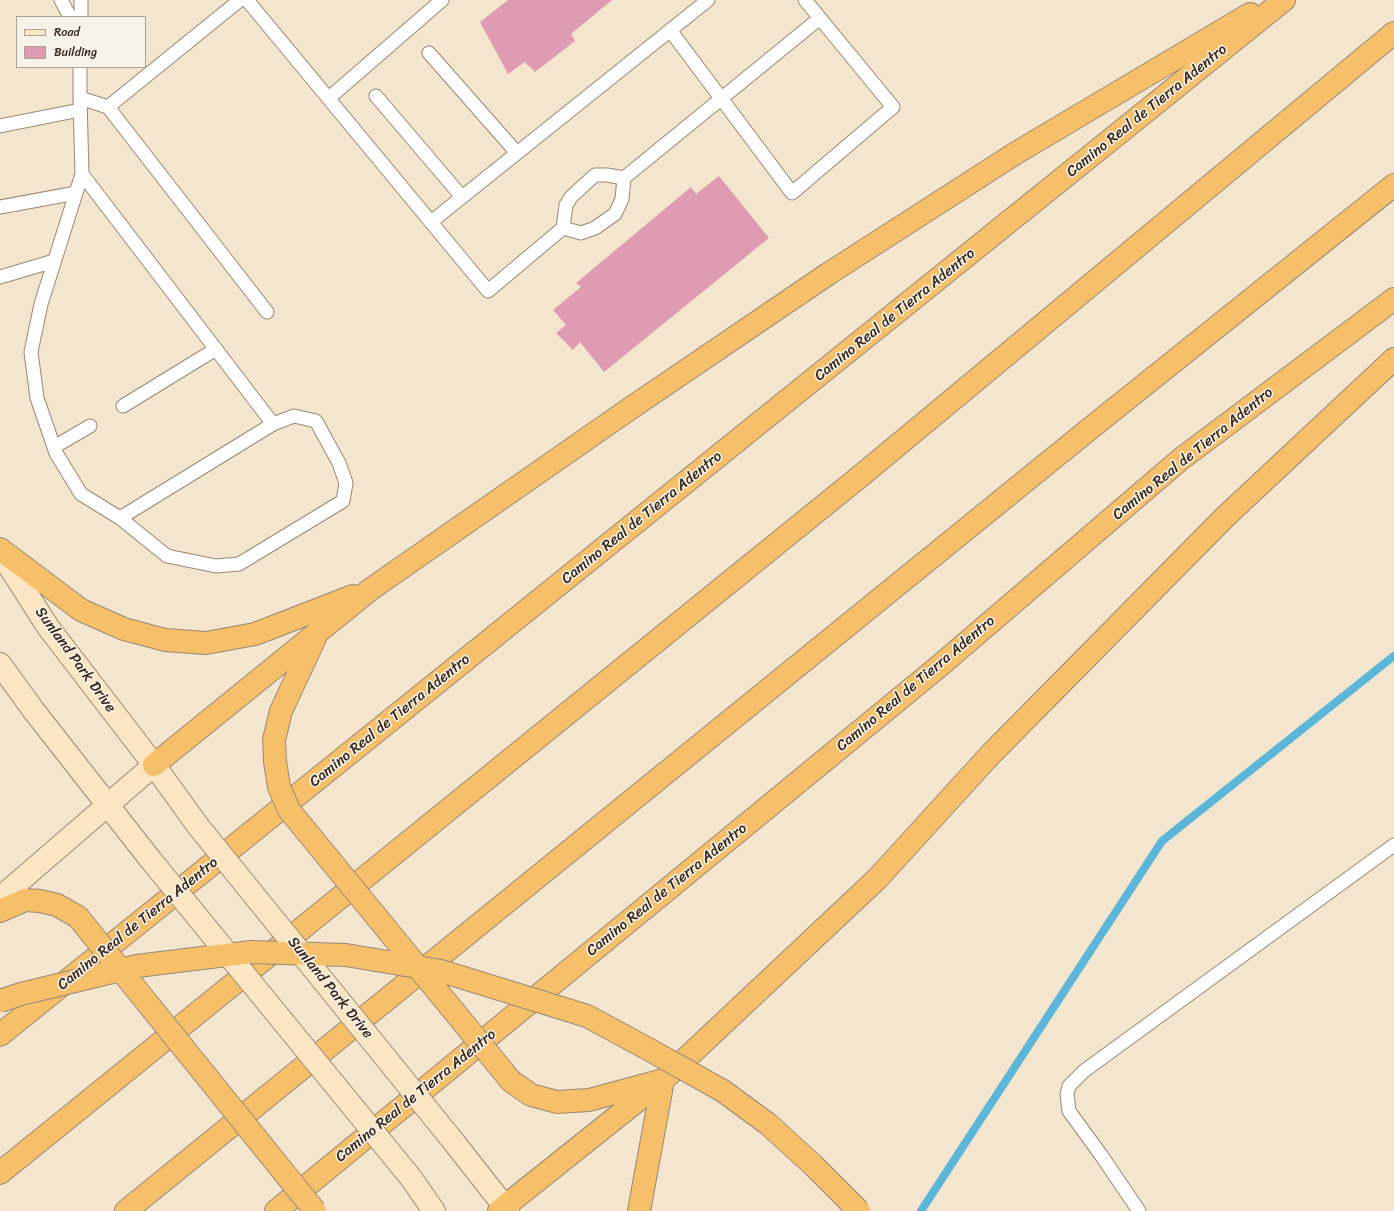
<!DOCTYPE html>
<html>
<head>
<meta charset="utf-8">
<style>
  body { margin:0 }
  #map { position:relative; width:1394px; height:1211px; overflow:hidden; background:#f4e5ce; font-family:Sriracha,sans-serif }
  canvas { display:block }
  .legend { position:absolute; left:16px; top:16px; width:130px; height:52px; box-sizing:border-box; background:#f7f3e8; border:1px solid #aca397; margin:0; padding:5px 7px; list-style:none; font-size:12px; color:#3b2a1e }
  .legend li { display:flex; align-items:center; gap:8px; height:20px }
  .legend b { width:20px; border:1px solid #aca397 }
</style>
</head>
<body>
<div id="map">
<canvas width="1394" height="1211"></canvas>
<ul class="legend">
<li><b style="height:5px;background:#fbe6c4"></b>Road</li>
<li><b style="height:11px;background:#df9bb2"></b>Building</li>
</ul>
</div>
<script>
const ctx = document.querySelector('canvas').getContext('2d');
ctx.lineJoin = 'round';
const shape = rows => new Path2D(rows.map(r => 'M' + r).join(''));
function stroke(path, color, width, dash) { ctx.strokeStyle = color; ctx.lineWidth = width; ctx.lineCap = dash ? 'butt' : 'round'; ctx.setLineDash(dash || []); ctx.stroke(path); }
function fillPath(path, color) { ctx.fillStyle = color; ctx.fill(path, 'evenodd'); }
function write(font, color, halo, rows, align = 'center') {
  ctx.font = font + ' Sriracha,sans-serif'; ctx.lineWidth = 3; ctx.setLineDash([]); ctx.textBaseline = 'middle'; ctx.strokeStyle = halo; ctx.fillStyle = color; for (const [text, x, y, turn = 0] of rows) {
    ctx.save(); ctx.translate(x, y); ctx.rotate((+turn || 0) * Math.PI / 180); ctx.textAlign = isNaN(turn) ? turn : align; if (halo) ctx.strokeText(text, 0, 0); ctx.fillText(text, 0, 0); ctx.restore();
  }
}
const stream = shape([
  [921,1211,1162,841,1394,656]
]);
const building = shape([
  [508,0,612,0,571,34,575,41,535,72,525,62,508,74,480,22],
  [719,176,769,238,604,372,580,342,573,350,556,333,566,325,553,310,581,287,576,283,691,187,696,194]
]);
const service = shape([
  [61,0,70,17],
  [240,0,108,107,267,312],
  [247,0,488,291,563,228],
  [81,17,81,0],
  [670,30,792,193,893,107,805,0],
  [429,53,517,153],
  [80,67,80,98,82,174,41,304,31,352,37,398,56,453,81,494,120,518,167,556,216,566,239,564,343,501,346,483,339,463,316,421,294,416,273,424,120,518],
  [376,96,462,197],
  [80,98,108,107],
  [329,98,442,0],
  [0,126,80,110],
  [82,174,273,424],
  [595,175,607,175,624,178,622,199,615,214,595,228,581,233,563,228,566,205,571,197,595,175],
  [624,178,820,18],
  [0,207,76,193],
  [431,222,708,0],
  [0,277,54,261],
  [123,406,216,349],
  [54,447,90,426],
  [1139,1211,1101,1155,1069,1111,1067,1094,1069,1086,1084,1071,1394,845]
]);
const secondary = shape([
  [0,552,48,627,154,765,198,826],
  [0,664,34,711,150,859],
  [0,898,154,765],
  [453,1141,508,1211],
  [411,1178,434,1211]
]);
const motorway = shape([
  [0,549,81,610,124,629,165,640,206,643,255,634,353,596],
  [275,761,274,740,281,711,315,638],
  [154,765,371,589,628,410,828,274,1016,153,1250,14],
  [0,911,25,900,40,901,57,905,78,917],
  [0,1035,1284,0],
  [511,1081,531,1095,557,1102,589,1100,663,1080,639,1211],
  [0,1173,863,474,1394,33],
  [126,1211,1087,431,1394,185],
  [276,1211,937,668,1181,459,1394,299],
  [499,1211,663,1080,877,879,990,755,1226,516,1394,359]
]);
const secondaryBridge = shape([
  [198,826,453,1141],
  [150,859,411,1178]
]);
const motorwayBridge = shape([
  [275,761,279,787,289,810,511,1081],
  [78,917,315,1211],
  [0,1001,21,994,137,966,251,952,346,955,441,971,587,1016,650,1050,723,1091,768,1124,813,1165,859,1211]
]);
const streetNames = [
  ["Camino Real de Tierra Adentro",1147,111,-39],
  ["Camino Real de Tierra Adentro",895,315,-39],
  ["Camino Real de Tierra Adentro",1193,454,-39],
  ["Camino Real de Tierra Adentro",642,518,-39],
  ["Sunland Park Drive",75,660,54],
  ["Camino Real de Tierra Adentro",916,684,-40],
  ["Camino Real de Tierra Adentro",390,721,-39],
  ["Camino Real de Tierra Adentro",667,890,-39],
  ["Camino Real de Tierra Adentro",138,924,-39],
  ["Sunland Park Drive",330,988,51],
  ["Camino Real de Tierra Adentro",416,1096,-39]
];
stroke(stream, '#5cb6da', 8);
fillPath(building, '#df9bb2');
stroke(service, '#988876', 15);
stroke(secondary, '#988876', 24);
stroke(motorway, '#988876', 24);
stroke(service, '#fff', 13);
stroke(secondary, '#fbe6c4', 22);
stroke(motorway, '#f6c06b', 22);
stroke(secondaryBridge, '#988876', 24, []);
stroke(motorwayBridge, '#988876', 24, []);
stroke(secondaryBridge, '#fbe6c4', 22);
stroke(motorwayBridge, '#f6c06b', 22);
write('15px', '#3b2a1e', '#f7f3e8', streetNames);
</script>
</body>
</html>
